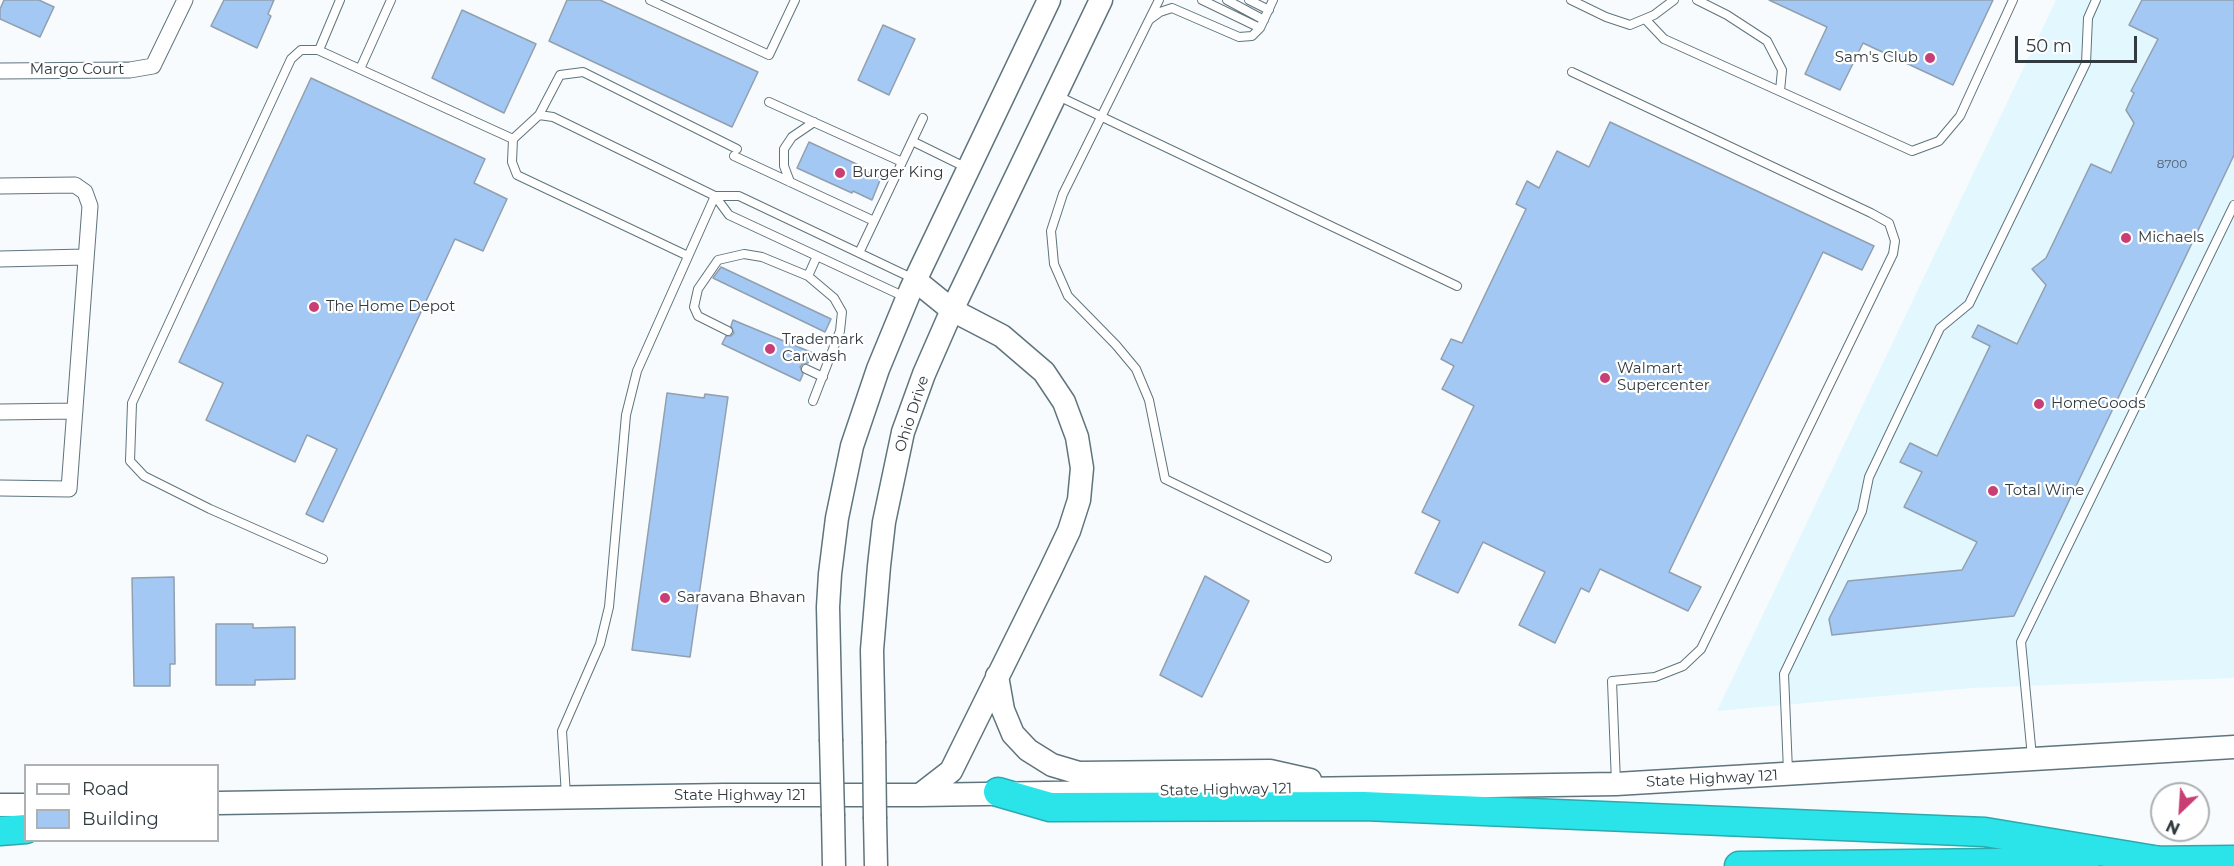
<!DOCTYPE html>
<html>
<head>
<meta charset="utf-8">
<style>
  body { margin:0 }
  #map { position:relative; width:2234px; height:866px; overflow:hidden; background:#f7fbfd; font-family:Montserrat,sans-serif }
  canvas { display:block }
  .legend { position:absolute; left:24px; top:764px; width:195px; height:78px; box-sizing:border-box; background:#fff; border:2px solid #adb1b3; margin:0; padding:8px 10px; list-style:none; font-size:18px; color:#323c40 }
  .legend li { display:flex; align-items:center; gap:12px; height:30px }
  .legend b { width:30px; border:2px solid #adb1b3 }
  .north { position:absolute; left:2150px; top:782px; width:60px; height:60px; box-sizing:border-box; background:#fff; border:2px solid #adb1b3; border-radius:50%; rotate:205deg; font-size:16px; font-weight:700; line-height:24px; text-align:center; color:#323c40 }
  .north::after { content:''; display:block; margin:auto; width:21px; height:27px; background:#c93f75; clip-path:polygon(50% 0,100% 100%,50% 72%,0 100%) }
  .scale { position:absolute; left:2015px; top:36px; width:122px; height:27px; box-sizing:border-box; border:3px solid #323c40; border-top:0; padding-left:8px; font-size:18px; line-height:21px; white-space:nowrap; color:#323c40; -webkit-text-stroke:4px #fff; paint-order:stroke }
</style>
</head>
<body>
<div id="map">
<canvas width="2234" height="866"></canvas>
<ul class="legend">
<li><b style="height:8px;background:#fff"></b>Road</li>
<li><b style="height:16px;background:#a3c8f3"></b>Building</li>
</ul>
<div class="north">N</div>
<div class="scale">50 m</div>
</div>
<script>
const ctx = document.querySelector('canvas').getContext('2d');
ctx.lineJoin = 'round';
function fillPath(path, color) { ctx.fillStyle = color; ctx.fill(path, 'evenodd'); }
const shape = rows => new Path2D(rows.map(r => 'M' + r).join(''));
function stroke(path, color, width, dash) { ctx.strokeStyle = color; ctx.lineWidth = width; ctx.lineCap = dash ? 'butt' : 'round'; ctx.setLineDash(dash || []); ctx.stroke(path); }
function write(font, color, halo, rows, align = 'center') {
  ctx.font = font + ' Montserrat,sans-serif'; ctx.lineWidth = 4.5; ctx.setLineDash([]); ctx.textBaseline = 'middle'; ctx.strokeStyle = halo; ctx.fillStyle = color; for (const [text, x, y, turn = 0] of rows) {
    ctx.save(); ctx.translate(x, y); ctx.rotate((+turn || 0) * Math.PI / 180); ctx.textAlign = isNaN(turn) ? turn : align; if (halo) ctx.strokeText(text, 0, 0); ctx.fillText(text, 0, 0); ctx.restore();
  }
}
const built = shape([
  [2056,0,2234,0,2234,678,1972,688,1717,711]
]);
const building = shape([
  [4,0,39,0,54,7,40,37,0,19,0,9,4,0],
  [224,0,274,0,268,14,271,16,257,48,211,26,224,0],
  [567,0,600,0,758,72,732,127,549,41,567,0],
  [1769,0,1993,0,1953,85,1863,43,1840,90,1805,74,1827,27,1769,0],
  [2142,0,2234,0,2234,155,2014,616,1832,635,1829,619,1848,581,1962,570,1977,542,1904,507,1922,472,1900,462,1910,443,1937,456,1990,346,1972,337,1978,325,2017,344,2046,285,2032,269,2046,258,2091,164,2111,173,2134,123,2126,110,2134,93,2131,91,2158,39,2129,25,2142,0],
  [462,10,536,44,504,113,432,78,462,10],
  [883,25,915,39,889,95,858,80,883,25],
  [311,78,485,159,474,183,507,199,483,251,455,239,323,522,306,514,337,449,307,435,295,462,206,420,223,383,179,362,311,78],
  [1610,122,1874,246,1862,270,1823,252,1669,572,1701,587,1688,611,1600,569,1589,592,1581,588,1555,643,1519,625,1545,572,1483,542,1458,593,1415,573,1440,521,1422,512,1474,406,1442,389,1454,366,1441,359,1451,339,1462,343,1526,209,1516,204,1527,181,1539,188,1557,151,1589,167,1610,122],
  [809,142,863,167,861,169,881,178,872,200,853,191,852,193,797,168,809,142],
  [721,267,831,319,825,332,713,278,721,267],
  [733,320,813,353,808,363,803,364,800,367,803,374,800,381,722,344,726,336,731,336,734,333,731,326,733,320],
  [667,393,704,398,705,394,728,397,690,657,632,650,667,393],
  [1205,576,1249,601,1202,697,1160,675,1205,576],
  [174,577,175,664,170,664,170,686,134,686,132,578,174,577],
  [216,624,253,624,253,628,295,627,295,679,255,680,255,685,216,685,216,624]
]);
const service = shape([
  [650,0,769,55,795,0],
  [1202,0,1260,28],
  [1227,0,1264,20],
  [1249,0,1269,10],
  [1273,0,1260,28,1252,36,1239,37,1172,8,1160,12,1149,20,1063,194,1051,231,1054,264,1068,296,1116,345,1136,369,1149,400,1165,479,1327,558],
  [1571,0,1606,17,1630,25,1654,15,1674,0],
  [1697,0,1727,15,1767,41,1782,70,1780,91],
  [1150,18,1159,0],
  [1645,19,1664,39,1912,151,1939,141,1960,116,2013,0],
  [319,50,340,0],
  [360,69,391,0],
  [1572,72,1871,213,1889,223,1895,241,1893,254,1701,649,1683,666,1655,677,1612,681,1616,783],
  [1056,95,1457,286],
  [769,102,902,162],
  [539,115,560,75,583,72,737,149],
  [912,141,967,168],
  [734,156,874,221],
  [790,182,784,166,784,149,792,137,814,122],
  [715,196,729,215,905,297],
  [859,253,923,118],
  [688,256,517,175,512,162,513,139,539,115,553,117,715,196,739,196,914,279],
  [728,331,698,316,694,307,698,289,718,260,744,254,762,257,808,276],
  [806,369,823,377],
  [813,401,840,331,842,312,834,298,808,276,817,256],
  [323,559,210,509,144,476,130,461,132,403,291,59,301,50,318,50,513,139],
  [2032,757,2021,642,2234,205],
  [1788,771,1784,674,1862,511,1869,477,1940,328,1969,304,2086,63,2088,18,2096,0],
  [566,796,562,731,600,644,609,607,626,415,637,371,715,196]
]);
const minor = shape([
  [0,71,130,70,153,66,185,0],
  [0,186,75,185,85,192,90,206,69,489,0,488],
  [0,259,85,257],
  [0,412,75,411]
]);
const secondary = shape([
  [915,280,952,310,1002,336,1044,372,1064,402,1077,437,1082,468,1079,500,1069,531,1050,571,951,771,920,795],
  [997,676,1003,710,1013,734,1028,750,1052,765,1079,773,1270,771,1310,780],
  [831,739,828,607,830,574,837,518,852,446,878,369,911,289,1049,0],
  [874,741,872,650,879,566,884,522,903,432,924,374,952,310,1101,0],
  [218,803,725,795,920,795,1616,784,2234,747],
  [0,805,26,805],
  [833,816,834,866],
  [875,819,876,866]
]);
const motorway = shape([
  [998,792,1050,807,1364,806,1985,832,2160,861],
  [0,831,26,829],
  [2140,861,2234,860],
  [1739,866,2085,862]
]);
const secondaryBridge = shape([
  [831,739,833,816],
  [874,741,875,819]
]);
const markers = [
  [1930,58,6,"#c93f75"],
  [840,173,6,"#c93f75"],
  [2126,238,6,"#c93f75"],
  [314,307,6,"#c93f75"],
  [770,349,6,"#c93f75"],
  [1605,378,6,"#c93f75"],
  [2039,404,6,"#c93f75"],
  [1993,491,6,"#c93f75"],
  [665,598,6,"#c93f75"]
];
const numberNames = [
  ["8700",2172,164]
];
const poiNames = [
  ["Sam's Club",1918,58,"right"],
  ["Burger King",852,173],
  ["Michaels",2138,238],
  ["The Home Depot",326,307],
  ["Trademark",782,340],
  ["Carwash",782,357],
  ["Walmart",1617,369],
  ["Supercenter",1617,386],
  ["HomeGoods",2051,404],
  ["Total Wine",2005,491],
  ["Saravana Bhavan",677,598]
];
const streetNames = [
  ["Margo Court",77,70],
  ["Ohio Drive",912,414,-72],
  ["State Highway 121",1712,779,-3],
  ["State Highway 121",1226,790,-1],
  ["State Highway 121",740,796]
];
fillPath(built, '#e3f7ff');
fillPath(building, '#a3c8f3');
stroke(building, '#919faf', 1.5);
stroke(service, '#5f747d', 10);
stroke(minor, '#5f747d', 17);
stroke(secondary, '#5f747d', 25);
stroke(motorway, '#2da9ae', 31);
stroke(service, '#fff', 8);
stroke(minor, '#fff', 15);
stroke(secondary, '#fff', 22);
stroke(motorway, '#2be4ea', 28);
stroke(secondaryBridge, '#5f747d', 25, []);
stroke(secondaryBridge, '#fff', 22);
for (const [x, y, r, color] of markers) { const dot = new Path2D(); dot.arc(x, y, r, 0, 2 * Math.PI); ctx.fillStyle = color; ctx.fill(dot); stroke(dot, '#fff', 2); }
write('12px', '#4e5f6d', null, numberNames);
write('15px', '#323c40', '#fff', poiNames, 'left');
write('15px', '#323c40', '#fff', streetNames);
</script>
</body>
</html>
